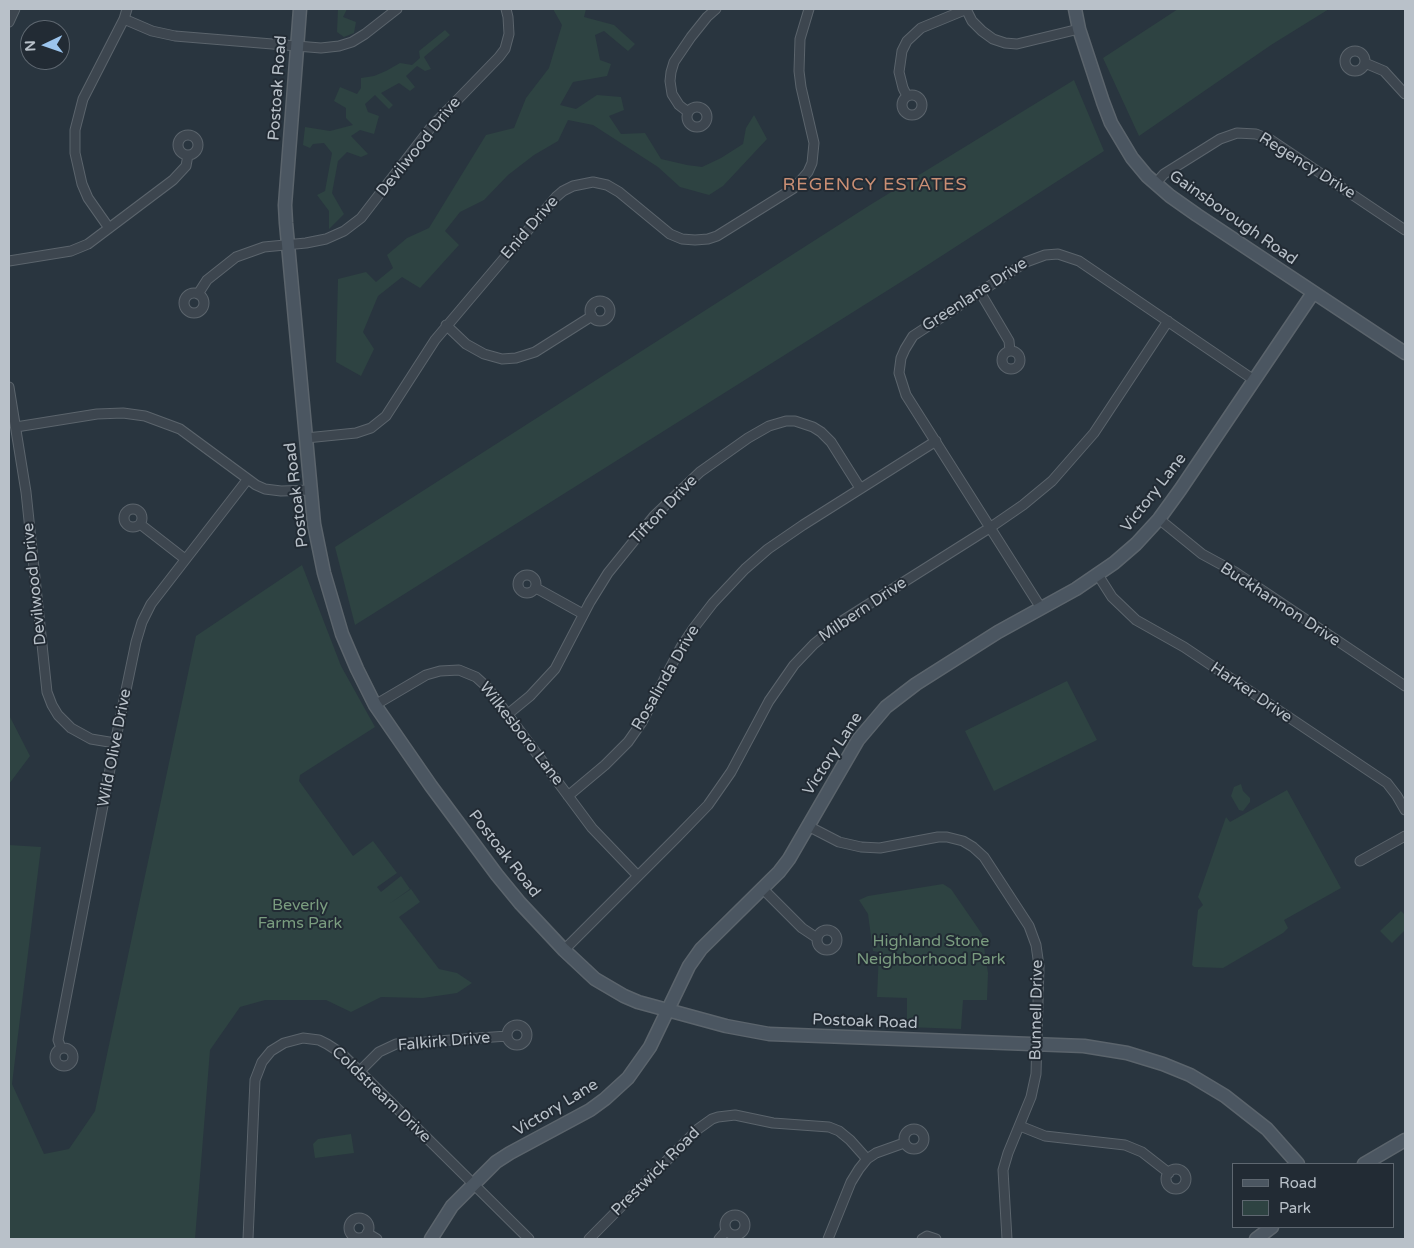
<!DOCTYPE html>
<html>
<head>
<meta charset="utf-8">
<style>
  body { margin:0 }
  #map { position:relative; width:1414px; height:1248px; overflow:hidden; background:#29353f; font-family:"Varela Round",sans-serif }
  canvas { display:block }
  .frame { position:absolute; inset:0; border:10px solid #b9c1c9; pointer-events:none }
  .legend { position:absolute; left:1232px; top:1163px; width:162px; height:65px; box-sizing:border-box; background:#222b34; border:1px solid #5e6770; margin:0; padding:6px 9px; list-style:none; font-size:15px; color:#b9c1c9 }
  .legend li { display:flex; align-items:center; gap:10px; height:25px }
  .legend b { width:25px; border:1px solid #5e6770 }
  .north { position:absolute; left:20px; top:20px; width:50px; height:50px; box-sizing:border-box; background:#222b34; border:1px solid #5e6770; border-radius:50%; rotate:267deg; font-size:14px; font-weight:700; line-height:20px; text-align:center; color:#b9c1c9 }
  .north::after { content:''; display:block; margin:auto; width:18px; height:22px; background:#9bc4ed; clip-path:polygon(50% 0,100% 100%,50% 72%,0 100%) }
</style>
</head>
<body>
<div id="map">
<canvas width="1414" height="1248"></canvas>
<div class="frame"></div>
<ul class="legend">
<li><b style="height:6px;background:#4b5661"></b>Road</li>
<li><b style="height:14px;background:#2e4342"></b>Park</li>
</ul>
<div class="north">N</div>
</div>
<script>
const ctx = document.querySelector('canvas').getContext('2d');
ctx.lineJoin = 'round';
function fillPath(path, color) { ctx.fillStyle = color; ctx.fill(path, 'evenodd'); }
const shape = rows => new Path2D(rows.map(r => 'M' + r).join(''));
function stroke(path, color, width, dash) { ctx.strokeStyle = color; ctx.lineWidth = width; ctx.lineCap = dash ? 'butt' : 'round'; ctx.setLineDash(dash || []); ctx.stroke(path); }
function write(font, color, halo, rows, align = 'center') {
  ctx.font = font + ' "Varela Round",sans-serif'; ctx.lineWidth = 4; ctx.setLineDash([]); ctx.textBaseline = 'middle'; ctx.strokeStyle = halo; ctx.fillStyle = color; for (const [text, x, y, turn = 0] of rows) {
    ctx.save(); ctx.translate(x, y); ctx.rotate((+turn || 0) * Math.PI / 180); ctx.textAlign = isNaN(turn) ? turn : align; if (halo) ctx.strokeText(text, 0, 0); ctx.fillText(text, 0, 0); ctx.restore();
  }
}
const green = shape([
  [338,9,347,9,343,17,356,22,354,33,344,37,337,32],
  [553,9,586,9,584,17,614,25,635,44,628,51,604,31,595,35,600,60,611,64,607,76,573,82,560,105,576,109,597,95,621,97,624,110,609,116,621,134,645,133,661,159,687,165,702,167,721,158,743,144,746,128,754,115,767,139,723,186,709,195,680,187,658,167,593,125,568,120,558,141,534,155,508,175,484,200,460,212,445,231,459,245,420,288,402,277,378,296,363,332,374,349,361,376,336,362,338,279,366,272,376,282,393,268,387,255,407,238,429,228,486,135,514,128,526,98,549,68,562,25],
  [1178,9,1329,9,1271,45,1139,136,1103,58],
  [445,30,450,35,424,57,431,69,425,71,417,66,406,76,415,87,410,91,399,83,381,93,393,105,389,109,375,95,365,104,368,112,379,116,374,134,360,130,351,136,368,154,361,157,347,152,338,161,332,193,344,214,329,229,329,211,317,195,325,191,332,153,324,143,313,144,310,148,303,145,305,127,330,131,353,125,346,118,346,108,334,101,340,87,357,94,361,88,361,78,374,76,386,71,400,63,412,65,420,58,419,51],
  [1074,80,1104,151,912,275,355,625,335,547,870,205],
  [302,565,341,666,375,727,300,775,299,781,353,856,373,841,397,873,377,887,381,892,401,876,410,889,389,904,411,889,420,902,399,917,439,969,457,973,472,983,457,993,423,998,381,997,351,1012,326,1000,265,1000,240,1007,210,1050,195,1239,9,1239,9,845,41,847,12,1084,44,1154,69,1149,95,1111,196,636],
  [1067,681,1097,740,994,791,965,731],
  [9,715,30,756,9,784],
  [1241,784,1243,791,1250,798,1250,802,1243,811,1239,810,1231,796,1234,787],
  [1287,790,1341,888,1284,920,1288,928,1283,933,1223,968,1194,967,1192,965,1198,910,1203,905,1198,897,1226,817,1230,822],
  [943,884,951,889,982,934,988,973,987,1000,963,1000,961,1029,907,1027,907,998,877,997,879,952,873,951,868,914,859,900,868,896],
  [1401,911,1405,915,1405,930,1392,943,1380,931],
  [351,1134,354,1153,315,1158,313,1144,318,1139]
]);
const street = shape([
  [966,9,972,21,982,31,993,39,1005,43,1017,44,1079,29],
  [124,19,152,31,175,36,321,48,339,46,352,42,365,34,397,9],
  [9,22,15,9],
  '1345 61a10 10 0 1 1 20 0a10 10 0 1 1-20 0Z',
  [1365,63,1384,71,1405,94],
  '902 105a10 10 0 1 1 20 0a10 10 0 1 1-20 0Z',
  [907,96,903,88,899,72,902,51,907,41,921,28,967,9],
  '687 117a10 10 0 1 1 20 0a10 10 0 1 1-20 0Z',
  [688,112,679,105,672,94,670,81,671,72,674,62,691,37,707,17,716,9],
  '178 145a10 10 0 1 1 20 0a10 10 0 1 1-20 0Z',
  [1155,184,1164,174,1220,139,1237,133,1256,134,1271,140,1405,230],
  [109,228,88,198,82,184,75,153,75,130,83,99,124,19,127,9],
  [9,261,71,251,88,244,173,180,186,166,188,155],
  [980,292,1009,341,1010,351],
  '184 303a10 10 0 1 1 20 0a10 10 0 1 1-20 0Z',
  [198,294,207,280,236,257,264,247,306,243,326,239,344,231,361,218,432,126,499,57,505,49,509,34,508,17,506,9],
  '590 311a10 10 0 1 1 20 0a10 10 0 1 1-20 0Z',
  [446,325,466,344,484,354,502,359,516,358,535,352,592,316],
  '1002 360a9 9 0 1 1 18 0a9 9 0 1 1-18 0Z',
  [9,387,26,492,47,692,52,705,58,715,71,728,91,739,115,743],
  [16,427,97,414,123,413,145,416,180,429,256,485,265,489,281,491,311,490],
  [306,438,356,433,371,428,386,416,435,340,556,197,563,191,573,186,593,182,607,185,619,192,670,234,682,239,695,240,708,239,717,236,794,188,808,172,812,163,814,143,801,87,799,71,800,39,809,9],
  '124 518a9 9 0 1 1 18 0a9 9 0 1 1-18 0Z',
  [1159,519,1202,554,1235,572,1405,686],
  [140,524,185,559],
  '518 584a9 9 0 1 1 18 0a9 9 0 1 1-18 0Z',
  [1098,575,1112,597,1136,620,1184,647,1387,783,1397,796,1405,810],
  [536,588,583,614],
  [1041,608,906,395,899,373,901,358,905,349,913,336,1026,262,1045,255,1058,254,1079,261,1254,380],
  [375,705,426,675,440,671,459,670,476,677,488,688,592,828,638,876],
  [508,714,530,696,555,669,590,602,608,573,654,516,700,472,748,438,769,426,786,421,795,421,813,427,821,432,831,442,860,488],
  [568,796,605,765,628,742,642,722,681,647,693,629,713,603,745,569,768,549,803,525,936,441],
  [808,826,839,842,861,847,880,848,938,837,947,837,963,841,973,847,984,857,1029,926,1036,945,1039,966,1036,1074,1031,1097,1008,1153,1003,1170,1007,1239],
  [1360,861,1405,836],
  [763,889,802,928,817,938],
  '817 940a10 10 0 1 1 20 0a10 10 0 1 1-20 0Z',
  [564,950,677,837,708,805,731,772,769,701,794,665,814,644,842,621,991,527,1023,505,1052,481,1094,433,1168,321],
  '507 1035a10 10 0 1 1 20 0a10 10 0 1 1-20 0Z',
  '55 1057a9 9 0 1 1 18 0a9 9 0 1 1-18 0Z',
  [61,1048,58,1040,115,743,136,642,142,622,151,604,247,480],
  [360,1071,379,1052,396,1044,507,1036],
  [1020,1126,1045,1136,1125,1145,1142,1152,1169,1173],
  '904 1139a10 10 0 1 1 20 0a10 10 0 1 1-20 0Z',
  '1166 1179a10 10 0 1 1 20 0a10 10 0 1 1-20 0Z',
  '725 1225a10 10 0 1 1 20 0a10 10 0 1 1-20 0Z',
  '349 1228a10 10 0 1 1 20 0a10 10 0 1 1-20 0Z',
  [367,1233,377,1239],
  [248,1239,255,1080,262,1062,271,1051,284,1043,303,1038,319,1040,327,1044,341,1053,529,1239],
  [589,1239,698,1129,712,1119,718,1117,735,1115,773,1123,829,1127,839,1131,850,1140,867,1159],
  [719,1239,726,1231],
  [828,1239,851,1182,859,1169,867,1159,876,1153,904,1143],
  [922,1239,927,1236,936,1239]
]);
const secondary = shape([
  [300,9,285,205,286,223,314,524,324,573,342,634,357,669,375,705,431,786,497,875,520,903,564,950,595,979,624,996,638,1002,726,1026,769,1034,1084,1046,1127,1053,1163,1064,1190,1075,1225,1096,1267,1129,1298,1164],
  [1075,9,1079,29,1103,102,1111,123,1132,158,1147,176,1170,196,1197,215,1405,353],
  [1364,1164,1405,1140],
  [431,1239,452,1206,496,1162,510,1153,590,1110,605,1099,628,1078,650,1047,689,966,701,949,779,872,789,859,858,740,886,707,916,684,998,632,1076,589,1114,563,1136,544,1159,519,1180,490,1313,293],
  [1256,1239,1272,1227]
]);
const streetNames = [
  ["Postoak Road",278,88,-86],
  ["Devilwood Drive",419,147,-51],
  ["Regency Drive",1307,166,32],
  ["Gainsborough Road",1233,218,35],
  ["Enid Drive",530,228,-49],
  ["Greenlane Drive",975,295,-33],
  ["Victory Lane",1154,493,-52],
  ["Postoak Road",297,495,-97],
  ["Tifton Drive",664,510,-46],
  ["Devilwood Drive",35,584,-96],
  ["Buckhannon Drive",1280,605,33],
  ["Milbern Drive",863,610,-34],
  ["Rosalinda Drive",666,678,-60],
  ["Harker Drive",1251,693,34],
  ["Wilkesboro Lane",521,734,52],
  ["Wild Olive Drive",115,748,-79],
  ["Victory Lane",833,754,-57],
  ["Postoak Road",504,854,52],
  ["Bunnell Drive",1037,1010,-89],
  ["Postoak Road",865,1022,2],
  ["Falkirk Drive",444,1042,-5],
  ["Coldstream Drive",381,1095,44],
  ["Victory Lane",556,1108,-31],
  ["Prestwick Road",656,1172,-45]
];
const parkNames = [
  ["Beverly",300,906],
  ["Farms Park",300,924],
  ["Highland Stone",931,942],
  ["Neighborhood Park",931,960]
];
const neighbourhoodNames = [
  ["REGENCY ESTATES",875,185]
];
fillPath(green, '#2e4342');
stroke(street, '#5b646c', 11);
stroke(secondary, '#5b646c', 15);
stroke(street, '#3d464f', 9);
stroke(secondary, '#4b5661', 12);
write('16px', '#b9c1c9', '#222b34', streetNames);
write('16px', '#7a9c7f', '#222b34', parkNames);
ctx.letterSpacing = '1px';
write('18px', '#ca8f74', '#222b34', neighbourhoodNames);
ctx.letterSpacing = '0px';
</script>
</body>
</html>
